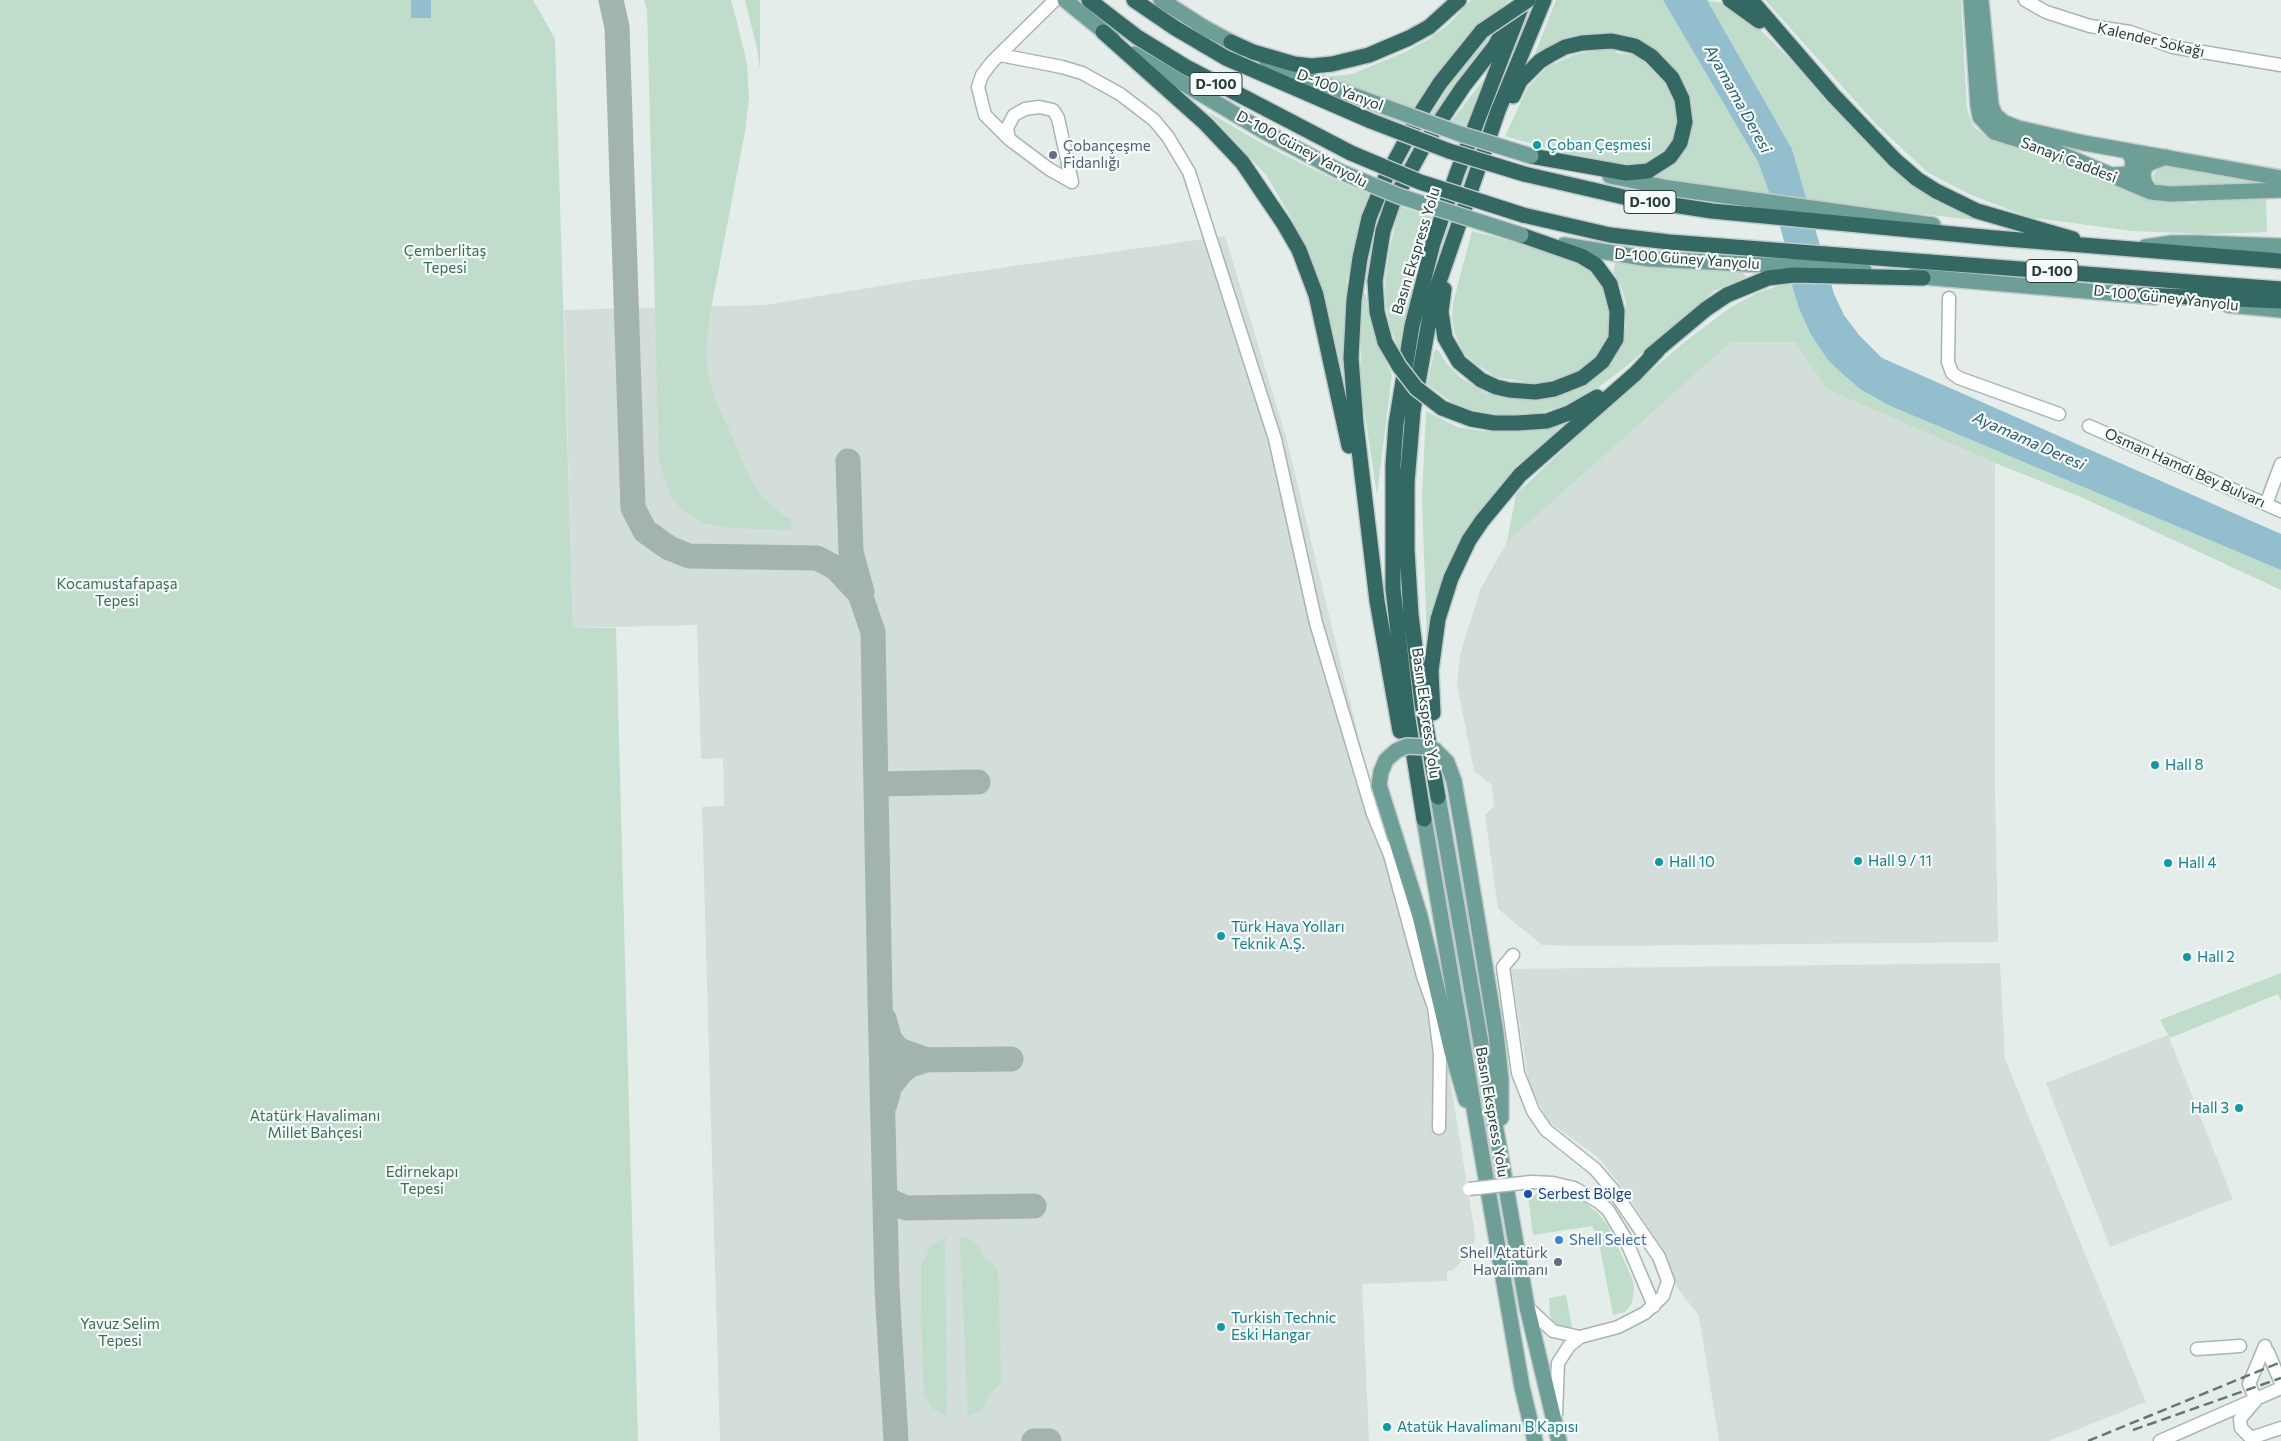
<!DOCTYPE html>
<html>
<head>
<meta charset="utf-8">
<style>
  body { margin:0 }
  canvas { display:block; background:#e5edea }
</style>
</head>
<body>
<canvas width="2281" height="1441"></canvas>
<script>
const ctx = document.querySelector('canvas').getContext('2d');
ctx.lineJoin = 'round';
function fillPath(path, color) { ctx.fillStyle = color; ctx.fill(path, 'evenodd'); }
const shape = rows => new Path2D(rows.map(r => 'M' + r).join(''));
function stroke(path, color, width, dash) { ctx.strokeStyle = color; ctx.lineWidth = width; ctx.lineCap = dash ? 'butt' : 'round'; ctx.setLineDash(dash || []); ctx.stroke(path); }
function write(font, color, halo, rows, align = 'center') {
  ctx.font = font + ' Commissioner,sans-serif'; ctx.lineWidth = 4.5; ctx.setLineDash([]); ctx.textBaseline = 'middle'; ctx.strokeStyle = halo; ctx.fillStyle = color; for (const [text, x, y, turn = 0] of rows) {
    ctx.save(); ctx.translate(x, y); ctx.rotate((+turn || 0) * Math.PI / 180); ctx.textAlign = isNaN(turn) ? turn : align; if (halo) ctx.strokeText(text, 0, 0); ctx.fillText(text, 0, 0); ctx.restore();
  }
}
const built = shape([
  [1225,236,1286,437,1376,809,1446,1055,1475,1234,1474,1243,1468,1254,1453,1270,1447,1271,1447,1281,1362,1284,1369,1441,720,1441,702,807,724,806,723,758,701,759,697,625,573,628,564,310,765,305,923,279],
  [1731,342,1795,342,1827,389,1995,463,1995,787,1998,942,1592,946,1542,945,1498,909,1485,815,1494,806,1492,785,1474,771,1457,684,1460,655,1480,590,1507,542],
  [2000,963,2005,1059,2146,1402,2049,1441,1719,1441,1699,1316,1673,1282,1667,1256,1624,1190,1599,1158,1548,1121,1529,1084,1511,969],
  [2168,1035,2233,1199,2110,1247,2046,1083]
]);
const green = shape([
  [0,0,533,0,555,39,573,628,616,628,638,1441,0,1441],
  [644,0,731,0,738,26,747,64,749,98,745,132,710,314,706,351,708,375,714,396,749,476,761,496,785,517,790,517,791,530,729,528,704,523,682,510,671,496,664,477,659,459,647,10],
  [745,0,760,0,760,69,757,48],
  [1471,0,1510,0,1472,33,1452,56,1416,110,1325,77,1352,74,1407,51,1429,39,1449,24],
  [1556,0,1663,0,1758,162,1771,197,1655,177,1670,167,1687,146,1692,108,1687,89,1669,65,1648,48,1626,36,1594,34,1561,43,1534,56],
  [1707,0,1722,3,1744,15,1771,40,1912,184,1947,205,1985,221,1807,201,1792,149],
  [1765,0,1961,0,1967,109,1973,126,1984,135,2070,163,2132,193,2167,201,2192,203,2266,196,2267,232,2206,234,2132,231,2028,217,1969,194,1927,172,1875,123],
  [1494,34,1436,116,1431,114,1462,67,1479,46],
  [1604,49,1615,49,1616,53,1635,55,1644,61,1672,91,1678,117,1671,150,1646,168,1615,167,1505,136,1528,87,1546,68,1573,55],
  [1489,72,1465,127,1451,122],
  [1208,112,1265,145,1333,179,1370,194,1347,279,1343,374,1325,297,1310,254,1288,212,1266,175],
  [2176,164,2256,181,2262,183,2169,187,2156,184,2153,176,2156,171,2163,165],
  [1399,206,1432,217,1418,262,1399,351,1390,326,1386,305,1385,281,1389,253],
  [1472,231,1563,254,1587,266,1607,292,1611,307,1609,340,1603,351,1579,372,1560,380,1537,384,1496,377,1476,364,1463,352,1455,334,1452,319,1453,303],
  [1616,261,1743,272,1746,277,1714,291,1623,369,1599,387,1568,404,1539,413,1494,415,1472,410,1450,401,1427,384,1435,349,1439,351,1446,363,1461,378,1485,393,1507,399,1534,399,1562,394,1595,379,1608,367,1617,353,1626,328,1626,303,1621,286,1613,272],
  [1782,285,1792,285,1811,335,1828,360,1860,389,1888,405,2281,570,2281,590,2083,498,1995,463,1827,389,1795,342,1731,342,1507,542,1516,494,1601,414,1682,344,1731,307,1759,292],
  [1363,294,1366,295,1369,316,1375,337,1392,375,1377,495,1361,389,1361,316],
  [1426,411,1457,427,1482,431,1514,432,1547,427,1567,420,1479,512,1446,571,1432,613,1427,641,1422,498],
  [2281,973,2281,1001,2278,994,2170,1038,2160,1020],
  [1553,1193,1569,1195,1585,1203,1598,1213,1609,1227,1632,1278,1634,1288,1632,1303,1625,1312,1613,1315,1598,1238,1592,1226,1533,1235,1528,1195],
  [946,1237,945,1254,947,1416,933,1409,924,1395,921,1307,921,1265,932,1245],
  [960,1237,967,1238,977,1245,986,1260,998,1269,1001,1382,991,1392,981,1410,968,1416],
  [1566,1295,1572,1328,1563,1328,1554,1323,1550,1316,1549,1298]
]);
const water = shape([
  [411,0,431,0,431,18,411,18],
  [1663,0,1707,0,1792,149,1834,294,1844,315,1859,335,1882,358,2281,534,2281,570,1888,405,1860,389,1844,375,1828,360,1811,335,1799,308,1792,285,1794,275,1773,203,1758,162]
]);
const taxiway = shape([
  [611,0,617,27,633,508,645,531,669,548,689,556,817,558,836,568,860,594,873,632,880,1000,887,1288,896,1441],
  [848,461,851,552,862,592],
  [877,784,978,782],
  [884,1019,890,1040,899,1050,927,1060,910,1065,902,1071,890,1086,885,1104],
  [911,1060,1011,1059],
  [885,1195,890,1201,906,1208,1034,1206],
  [1034,1441,1049,1441]
]);
const minor = shape([
  [1055,0,992,62,982,75,978,87,985,115,1009,139,1007,128,1014,115,1025,109,1039,107,1053,110,1058,118,1072,182],
  [2025,0,2046,12,2090,26,2130,32,2173,47,2281,65],
  [1000,55,1062,67,1082,73,1120,94,1154,120,1168,137,1189,172,1275,439,1316,623,1373,814,1390,855,1423,976,1434,1007,1440,1054,1439,1128],
  [1009,139,1049,169,1072,182],
  [1949,298,1948,362,1952,373,1959,378,2059,414],
  [2089,426,2281,511],
  [2266,504,2281,464],
  [1513,955,1503,967,1518,1073,1533,1111,1546,1130,1595,1169,1613,1190,1659,1257,1668,1281,1663,1296,1645,1313,1618,1327,1580,1337,1569,1346,1558,1363,1556,1414],
  [1531,1182,1553,1183,1574,1188,1599,1202,1608,1210,1625,1238,1654,1306],
  [1527,1307,1553,1331,1580,1337],
  [2265,1346,2249,1384,2256,1400,2240,1419,2241,1428,2251,1438,2281,1428],
  [2197,1349,2240,1346],
  [2268,1352,2281,1383],
  [2160,1441,2281,1388]
]);
const major = shape([
  [1065,0,1113,39],
  [1161,0,1205,28,1242,48],
  [1971,0,1978,106,1980,117,1994,132,2052,150,2151,192,2171,194,2281,190],
  [1981,0,1991,105,1995,115,2003,122,2018,128,2084,143,2281,178],
  [1134,54,1265,132,1341,172],
  [1267,61,1298,75,1372,102],
  [2113,175,2129,174,2132,170,2133,160,2128,151],
  [1610,176,1669,188,1933,225],
  [2151,192,2145,184,2143,176,2144,168,2150,163,2166,157],
  [1564,245,1649,259,1864,270],
  [2145,247,2172,243,2198,243,2281,246],
  [1912,276,2155,297],
  [2228,305,2281,310],
  [1438,797,1527,1307,1559,1441],
  [1424,819,1522,1387,1535,1441],
  [1463,832,1496,1033,1501,1079,1501,1118],
  [1396,839,1420,916,1452,1052,1466,1100]
]);
const highway = shape([
  [1089,0,1137,37,1186,67,1351,153],
  [1134,0,1175,28,1226,58,1371,121],
  [1730,0,1759,21],
  [1751,0,1833,95,1895,160,1917,179,1936,191,1977,211,2073,239],
  [1103,32,1206,124,1242,162,1284,224,1299,250,1316,295,1349,446],
  [1231,42,1253,52,1294,64,1312,66,1332,64,1369,55,1409,38,1429,27,1459,0],
  [1513,96,1520,81,1540,61,1550,55,1565,47,1582,43,1612,41,1635,46,1651,56,1672,78,1682,99,1685,122,1680,143,1670,157,1648,171,1626,173,1531,156],
  [1524,174,1628,198,1712,211,1995,238,2281,261],
  [1523,215,1610,235,1669,242,2281,289],
  [1444,289,1441,312,1445,338,1459,362,1481,380,1496,387,1509,390,1535,392,1554,389,1582,378,1602,362,1616,339,1617,311,1610,284,1596,265,1581,256,1521,235],
  [2143,295,2281,301],
  [1385,342,1377,312,1375,281,1383,231,1393,202,1426,142,1463,87,1495,46,1509,20],
  [1651,355,1706,309,1727,295,1768,278,1794,275,1923,278],
  [1442,408,1471,419,1494,423,1517,423,1547,421,1569,413,1597,397],
  [1433,713,1431,671,1438,619,1451,578,1469,540,1482,521,1520,475,1635,374,1658,350],
  [1400,731,1377,601,1356,424,1351,358,1354,300,1360,258,1369,218,1385,179,1422,111,1440,83,1482,31],
  [1438,797,1422,703,1411,615,1407,550,1407,483,1413,411,1433,299,1498,111,1544,0],
  [1424,819,1407,713,1393,588,1393,465,1396,424,1412,326,1433,243,1457,173,1524,0]
]);
const rail = shape([
  [2133,1430,2281,1378],
  [2088,1441,2281,1362]
]);
const minorBridge = shape([
  [1469,1189,1531,1182]
]);
const majorBridge = shape([
  [1372,102,1460,134,1531,156],
  [1341,172,1399,196,1521,235],
  [1396,839,1379,785,1381,772,1386,760,1396,751,1407,746,1428,747,1435,750,1447,762,1454,781,1463,832]
]);
const highwayBridge = shape([
  [1482,31,1528,0],
  [1371,121,1449,151,1524,174],
  [1351,153,1420,182,1523,215],
  [1385,342,1399,366,1416,388,1442,408]
]);
const markers = [
  [1537,145,5,"#0f9aa8"],
  [1053,155,5,"#5c6f8a"],
  [2155,765,5,"#0f9aa8"],
  [1858,861,5,"#0f9aa8"],
  [1659,862,5,"#0f9aa8"],
  [2168,863,5,"#0f9aa8"],
  [1221,936,5,"#0f9aa8"],
  [2187,957,5,"#0f9aa8"],
  [2239,1108,5,"#0f9aa8"],
  [1528,1194,5,"#1a4fb4"],
  [1559,1240,5,"#3f7fe0"],
  [1558,1262,5,"#5c6f8a"],
  [1221,1327,5,"#0f9aa8"],
  [1387,1427,5,"#0f9aa8"]
];
const shields = [
  [1216,84,52],
  [1650,202,52],
  [2052,271,52]
];
const shieldNames = [
  ["D-100",1216,84],
  ["D-100",1650,202],
  ["D-100",2052,271]
];
const streetNames = [
  ["Kalender Sokağı",2151,40,13],
  ["D-100 Yanyol",1340,90,21],
  ["D-100 Güney Yanyolu",1302,149,28],
  ["Sanayi Caddesi",2069,160,21],
  ["Basın Ekspress Yolu",1416,251,-73],
  ["D-100 Güney Yanyolu",1687,259,4],
  ["D-100 Güney Yanyolu",2166,298,6],
  ["Osman Hamdi Bey Bulvarı",2185,468,24],
  ["Basın Ekspress Yolu",1426,713,82],
  ["Basın Ekspress Yolu",1492,1112,80]
];
const cultureNames = [
  ["Çoban Çeşmesi",1547,145],
  ["Hall 8",2165,765],
  ["Hall 9 / 11",1868,861],
  ["Hall 10",1669,862],
  ["Hall 4",2178,863],
  ["Türk Hava Yolları",1231,927],
  ["Teknik A.Ş.",1231,944],
  ["Hall 2",2197,957],
  ["Hall 3",2229,1108,"right"],
  ["Turkish Technic",1231,1318],
  ["Eski Hangar",1231,1335],
  ["Atatük Havalimanı B Kapısı",1397,1427]
];
const serviceNames = [
  ["Çobançeşme",1063,146],
  ["Fidanlığı",1063,163],
  ["Shell Atatürk",1548,1253,"right"],
  ["Havalimanı",1548,1270,"right"]
];
const parkNames = [
  ["Çemberlitaş",445,251],
  ["Tepesi",445,268],
  ["Kocamustafapaşa",117,584],
  ["Tepesi",117,601],
  ["Atatürk Havalimanı",315,1116],
  ["Millet Bahçesi",315,1133],
  ["Edirnekapı",422,1172],
  ["Tepesi",422,1189],
  ["Yavuz Selim",120,1324],
  ["Tepesi",120,1341]
];
const transitNames = [
  ["Serbest Bölge",1538,1194]
];
const shopNames = [
  ["Shell Select",1569,1240]
];
const waterNames = [
  ["Ayamama Deresi",1738,99,61],
  ["Ayamama Deresi",2029,441,24]
];
fillPath(built, '#d3ddd9');
fillPath(green, '#c0dccb');
fillPath(water, '#92becd');
stroke(taxiway, '#a2b3b0', 25);
stroke(minor, '#a8b5b2', 15);
stroke(major, '#c2c9c8', 18);
stroke(highway, '#c2c9c8', 18);
stroke(minor, '#fff', 12);
stroke(major, '#6e9f97', 15);
stroke(highway, '#346862', 15);
stroke(rail, '#607975', 2.5, [10, 5]);
stroke(minorBridge, '#a8b5b2', 15, []);
stroke(majorBridge, '#c2c9c8', 18, []);
stroke(highwayBridge, '#c2c9c8', 18, []);
stroke(minorBridge, '#fff', 12);
stroke(majorBridge, '#6e9f97', 15);
stroke(highwayBridge, '#346862', 15);
for (const [x, y, r, color] of markers) { const dot = new Path2D(); dot.arc(x, y, r, 0, 2 * Math.PI); ctx.fillStyle = color; ctx.fill(dot); stroke(dot, '#f6faf8', 2); }
for (const [x, y, w] of shields) { const box = new Path2D(); box.roundRect(x - w / 2, y - 11.5, w, 23, 4); ctx.fillStyle = '#f6faf8'; ctx.fill(box); stroke(box, '#263e3a', 1); }
write('bold 14px', '#263e3a', null, shieldNames);
write('15px', '#263e3a', '#f6faf8', streetNames);
write('15px', '#0d838f', '#f6faf8', cultureNames, 'left');
write('15px', '#4e5e75', '#f6faf8', serviceNames, 'left');
write('15px', '#337151', '#f6faf8', parkNames);
write('15px', '#164399', '#f6faf8', transitNames, 'left');
write('15px', '#366cbe', '#f6faf8', shopNames, 'left');
write('italic 16px', '#245f75', '#f6faf8', waterNames);
</script>
</body>
</html>
